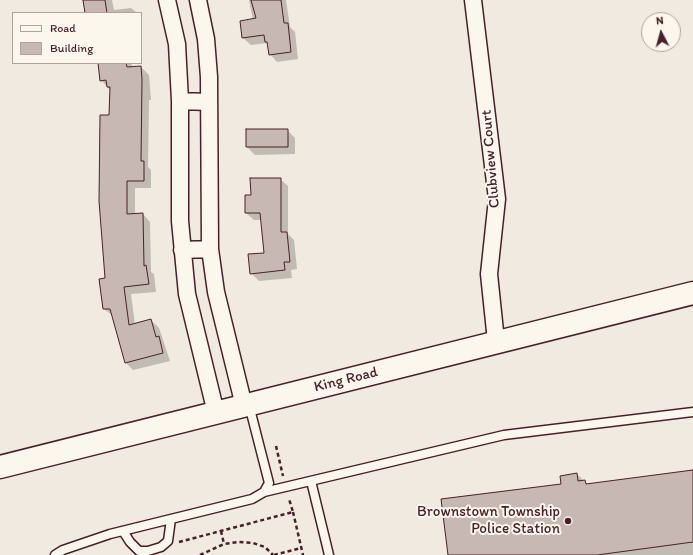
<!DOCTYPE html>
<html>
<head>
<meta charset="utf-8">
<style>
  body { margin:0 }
  #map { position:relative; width:693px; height:555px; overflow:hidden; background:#f0eae0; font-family:Itim,sans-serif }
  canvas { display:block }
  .legend { position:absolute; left:12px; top:12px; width:130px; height:52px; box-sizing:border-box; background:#fbf7ec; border:1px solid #b4a19f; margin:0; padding:5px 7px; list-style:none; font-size:12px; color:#4a1f2b }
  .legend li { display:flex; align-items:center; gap:8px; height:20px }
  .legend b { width:20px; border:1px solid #b4a19f }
  .north { position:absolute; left:641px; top:12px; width:40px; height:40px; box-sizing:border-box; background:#fbf7ec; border:1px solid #b4a19f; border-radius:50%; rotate:354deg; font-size:11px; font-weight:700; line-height:16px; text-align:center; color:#4a1f2b }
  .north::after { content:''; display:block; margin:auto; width:14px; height:18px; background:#4a1f2b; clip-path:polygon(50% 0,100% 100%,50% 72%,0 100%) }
</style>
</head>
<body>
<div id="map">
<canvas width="693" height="555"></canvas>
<ul class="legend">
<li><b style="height:5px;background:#fbf7ec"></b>Road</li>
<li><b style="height:11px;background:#c8b8b3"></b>Building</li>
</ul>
<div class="north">N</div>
</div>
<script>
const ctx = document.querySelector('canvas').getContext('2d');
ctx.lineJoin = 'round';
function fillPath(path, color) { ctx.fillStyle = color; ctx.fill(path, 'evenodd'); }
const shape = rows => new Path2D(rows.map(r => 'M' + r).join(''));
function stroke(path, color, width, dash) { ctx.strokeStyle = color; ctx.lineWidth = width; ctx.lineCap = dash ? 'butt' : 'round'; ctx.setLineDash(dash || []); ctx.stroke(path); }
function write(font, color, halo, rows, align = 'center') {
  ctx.font = font + ' Itim,sans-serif'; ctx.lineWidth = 4; ctx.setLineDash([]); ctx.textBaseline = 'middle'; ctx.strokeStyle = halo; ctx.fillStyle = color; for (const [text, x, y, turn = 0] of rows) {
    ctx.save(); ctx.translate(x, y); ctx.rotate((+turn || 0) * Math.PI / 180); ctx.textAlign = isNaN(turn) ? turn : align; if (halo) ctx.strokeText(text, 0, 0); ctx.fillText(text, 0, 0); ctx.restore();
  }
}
const shadow = shape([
  [84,0,112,0,114,10,131,8,137,13,86,13],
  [249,0,286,0,290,27,295,32,298,59,277,62,270,54,267,43,251,45,243,38,253,20],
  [99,63,131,63,133,68,141,67,149,75,151,100,149,100,148,167,151,170,151,188,135,188,135,214,143,214,150,222,151,272,154,274,156,292,131,294,135,325,151,320,159,328,170,361,133,370,126,363,113,316,104,309,110,90,101,80],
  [247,130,287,130,295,138,295,154,255,155,247,147],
  [280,179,288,186,288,234,294,240,297,269,291,270,292,278,259,281,251,273,265,254,262,220,254,220,246,213,252,196],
  [693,471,693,555,449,555,577,474,588,485]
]);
const building = shape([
  [83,0,105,0,107,13,85,13,83,0],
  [251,0,281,0,284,23,288,23,291,52,269,55,267,42,265,42,264,35,242,38,240,21,256,18,251,0],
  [98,63,126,63,127,67,141,66,142,79,141,161,144,161,144,181,127,181,127,214,143,213,144,266,146,265,149,284,124,287,129,325,151,319,156,337,159,336,163,353,125,363,110,309,103,309,99,279,105,278,99,201,100,115,109,115,110,87,107,87,106,80,100,81,98,63],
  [246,129,288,129,288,147,246,147,246,129],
  [250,178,281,178,281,232,287,232,290,262,284,262,285,270,250,274,248,254,264,253,260,213,245,213,245,195,251,195,250,178],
  [693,470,693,542,597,555,448,555,441,499,561,484,560,476,577,473,578,481,585,480,586,484,693,470]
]);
const path = shape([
  [276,446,283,476],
  [293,512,303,555],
  [221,531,224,544],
  [179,542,293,512,289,499],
  [200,555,224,544,238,542,253,543,265,547,273,555],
  [274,555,301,548]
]);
const lane = shape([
  [311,481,329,555],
  [264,492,504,435,693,412],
  [123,531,130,542,139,551,148,551,161,547,168,541,171,519],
  [55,555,63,550,110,534,252,499,264,492,269,483,249,405]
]);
const street = shape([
  [167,0,177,44,180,101,180,221,187,294,216,413],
  [198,0,206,39,209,77,210,249,216,292,244,406],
  [473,0,497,199,489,274,496,341],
  [180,101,209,102],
  [182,250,210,249]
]);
const secondary = shape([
  [0,467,693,293]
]);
const markers = [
  [568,521,4,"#4a1f2b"]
];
const streetNames = [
  ["Clubview Court",491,159,-95],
  ["King Road",346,380,-14]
];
const poiNames = [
  ["Brownstown Township",560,512],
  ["Police Station",560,529]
];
fillPath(shadow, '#0003');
fillPath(building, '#c8b8b3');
stroke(building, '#4a1f2b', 1);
stroke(lane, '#4a1f2b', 11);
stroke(street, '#4a1f2b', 19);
stroke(secondary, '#4a1f2b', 25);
stroke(path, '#4a1f2b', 2.5, [4, 3]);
stroke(lane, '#fbf7ec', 8);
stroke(street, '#fbf7ec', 16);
stroke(secondary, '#fbf7ec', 22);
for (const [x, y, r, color] of markers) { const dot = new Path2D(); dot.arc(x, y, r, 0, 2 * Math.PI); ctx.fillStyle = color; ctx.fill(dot); stroke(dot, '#fbf7ec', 1.5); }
write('15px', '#4a1f2b', '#fbf7ec', streetNames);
write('15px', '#4a1f2b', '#fbf7ec', poiNames, 'right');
</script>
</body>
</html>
